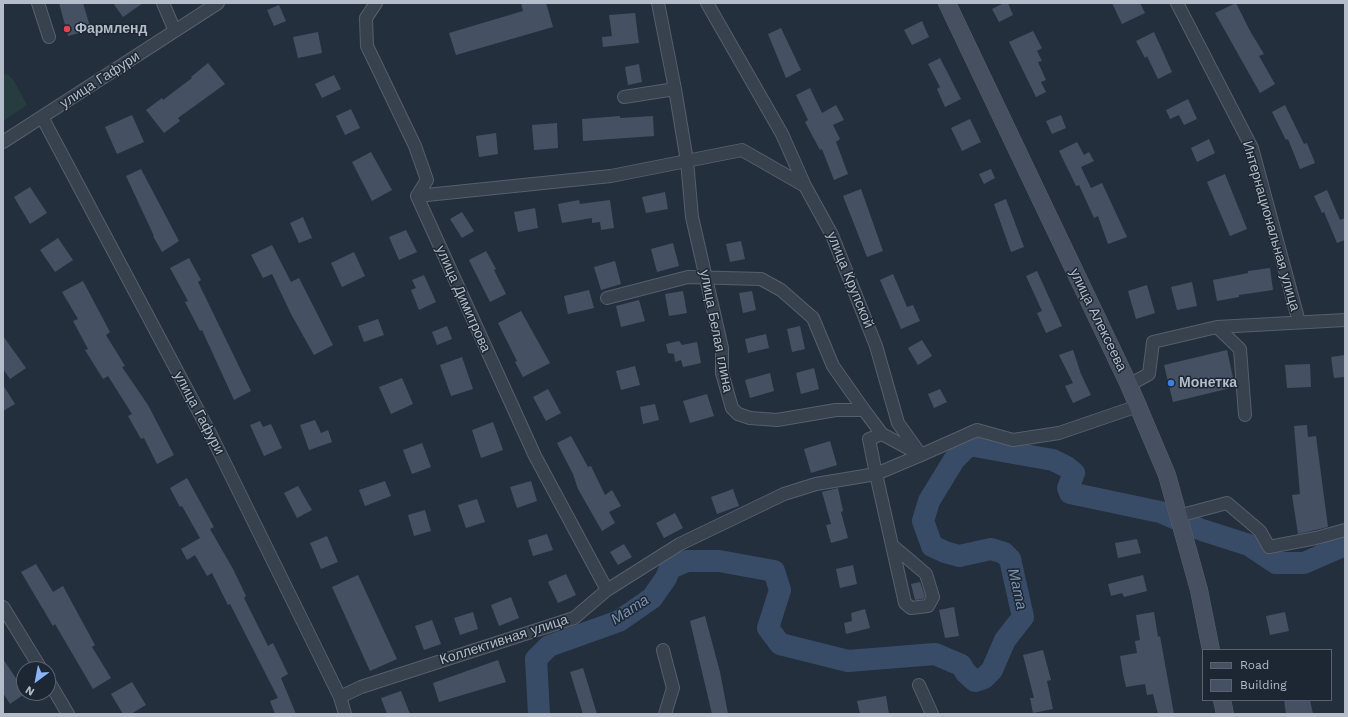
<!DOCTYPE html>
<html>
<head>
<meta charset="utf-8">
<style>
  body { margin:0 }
  #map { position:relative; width:1348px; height:717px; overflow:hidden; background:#242f3e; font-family:"Work Sans",sans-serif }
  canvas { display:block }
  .frame { position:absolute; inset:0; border:4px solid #b4bcc9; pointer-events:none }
  .legend { position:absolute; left:1202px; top:649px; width:130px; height:52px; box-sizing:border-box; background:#1d2633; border:1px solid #59626f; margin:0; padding:5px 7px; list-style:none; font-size:12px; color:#b4bcc9 }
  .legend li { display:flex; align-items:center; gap:8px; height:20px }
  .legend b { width:20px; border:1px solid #59626f }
  .north { position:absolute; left:16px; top:661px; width:40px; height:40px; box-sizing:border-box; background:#1d2633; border:1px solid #59626f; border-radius:50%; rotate:212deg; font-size:11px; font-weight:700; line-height:16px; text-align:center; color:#b4bcc9 }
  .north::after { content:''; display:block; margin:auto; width:14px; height:18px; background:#8ab4f8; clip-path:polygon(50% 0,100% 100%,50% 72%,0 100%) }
</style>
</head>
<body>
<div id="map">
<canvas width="1348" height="717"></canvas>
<div class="frame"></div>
<ul class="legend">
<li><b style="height:5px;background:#465061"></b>Road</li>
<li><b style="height:11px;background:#455162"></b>Building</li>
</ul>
<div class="north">N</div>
</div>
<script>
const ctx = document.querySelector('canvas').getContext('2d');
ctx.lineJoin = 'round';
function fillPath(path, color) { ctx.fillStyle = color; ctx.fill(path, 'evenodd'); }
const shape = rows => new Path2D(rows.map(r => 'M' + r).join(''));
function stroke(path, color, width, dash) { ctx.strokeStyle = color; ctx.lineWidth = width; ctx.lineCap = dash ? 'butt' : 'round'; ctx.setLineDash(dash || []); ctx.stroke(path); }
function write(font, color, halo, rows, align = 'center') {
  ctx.font = font + ' "Work Sans",sans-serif'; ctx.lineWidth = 3; ctx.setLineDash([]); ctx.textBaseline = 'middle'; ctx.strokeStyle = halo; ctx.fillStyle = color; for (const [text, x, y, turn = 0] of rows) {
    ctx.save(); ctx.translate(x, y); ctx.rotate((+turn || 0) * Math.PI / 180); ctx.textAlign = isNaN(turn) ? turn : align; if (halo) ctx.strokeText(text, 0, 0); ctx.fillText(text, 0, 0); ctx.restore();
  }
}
const green = shape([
  [3,74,8,75,14,81,27,105,3,121]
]);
const river = shape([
  [539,714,536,659,549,646,619,621,652,598,666,578,670,568,687,561,719,561,774,571,780,590,768,628,780,644,848,661,935,654,961,665,966,673,975,681,984,678,992,670,1005,640,1023,617,1010,559,1004,553,991,549,959,556,945,552,932,546,923,521,929,501,954,460,969,445,1053,460,1067,467,1074,473,1068,488,1070,493,1160,512,1202,530,1249,545,1276,563,1304,563,1345,545]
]);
const building = shape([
  [59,3,83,3,91,30,68,36],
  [113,3,143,3,123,17],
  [521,3,546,3,553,27,456,55,449,33,523,11],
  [1004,3,1008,3,1013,15,999,22,992,9],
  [1112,3,1140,3,1145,13,1122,24],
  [1236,3,1250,31,1264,54,1259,56,1275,84,1260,93,1215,13],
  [279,5,286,21,274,26,267,10],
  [635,13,639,43,603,47,602,37,612,36,609,15],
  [922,21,929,37,912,45,904,30],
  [781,28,801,70,786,78,768,34],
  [1033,31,1042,48,1037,51,1042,61,1038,62,1046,80,1041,82,1046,92,1036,97,1009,42],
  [318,32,322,53,298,58,293,37],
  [1154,32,1172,72,1158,79,1147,56,1145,58,1136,41],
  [940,58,961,99,945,107,937,89,940,87,928,64],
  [208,63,225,84,178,118,180,121,164,133,146,110,162,98,163,100,192,78,191,77],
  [639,64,642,82,628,85,625,67],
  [334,75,341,89,322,98,315,84],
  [810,88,822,113,836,105,844,120,833,125,840,139,836,142,848,174,834,180,822,149,820,150,805,122,808,120,796,95],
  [1188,99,1197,119,1184,125,1179,115,1170,119,1166,110],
  [1285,105,1304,144,1307,143,1315,163,1300,169,1288,139,1286,140,1272,112],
  [351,109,360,128,345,135,336,116],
  [132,115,144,142,117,154,105,127],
  [1061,115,1066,128,1052,134,1046,121],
  [620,116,620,118,653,116,654,136,583,141,582,119],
  [970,119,981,142,962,151,951,128],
  [557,123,558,148,534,150,532,125],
  [496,133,498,154,479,157,476,136],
  [1209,139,1215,153,1197,162,1191,148],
  [1077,142,1084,155,1089,152,1094,161,1081,167,1091,188,1102,183,1127,237,1108,244,1098,216,1094,218,1079,185,1076,186,1059,151],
  [371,152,392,190,372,201,352,162],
  [141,169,179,241,162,252,153,236,154,236,126,176],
  [991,169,995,178,984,184,979,174],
  [1225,174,1247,229,1230,236,1207,182],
  [30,187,47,213,30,224,14,197],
  [861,189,883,251,867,257,843,196],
  [1327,190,1340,220,1345,218,1345,240,1337,243,1324,212,1322,213,1314,196],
  [665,192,668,209,646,213,642,197],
  [1006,199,1024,247,1011,252,994,204],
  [579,200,580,204,610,200,614,228,601,230,600,222,592,223,592,218,562,223,558,204],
  [535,208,538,228,518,232,514,212],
  [462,212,474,231,462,238,450,219],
  [303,217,312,238,299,243,290,223],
  [406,230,417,252,399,260,389,237],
  [58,238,73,260,55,272,40,250],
  [741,241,745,259,730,262,726,244],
  [673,243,679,266,657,272,651,249],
  [272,245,291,282,299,278,333,345,314,355,291,314,272,274,263,278,251,255],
  [486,251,496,269,494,270,506,294,490,302,469,260],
  [354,252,365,276,342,287,331,263],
  [189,258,201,280,198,282,251,391,234,400,202,330,200,331,185,302,188,301,170,268],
  [615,261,621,284,601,290,594,267],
  [1270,268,1273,290,1239,295,1239,297,1217,301,1213,280,1248,273,1248,271],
  [1037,271,1062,326,1046,333,1037,313,1042,311,1026,276],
  [893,274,907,307,913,305,920,321,901,329,880,280],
  [424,275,436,302,419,310,411,290,416,288,412,280],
  [83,281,110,332,106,335,125,366,122,367,148,405,174,455,157,464,144,438,141,439,128,416,132,414,108,376,103,379,85,350,88,349,73,321,78,319,62,292],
  [1192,282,1197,306,1177,310,1171,287],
  [1147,285,1155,313,1136,319,1128,291],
  [589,290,594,308,568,314,564,296],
  [683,291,687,313,669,316,665,294],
  [752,291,756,310,743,313,739,293],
  [639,300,645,321,621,327,616,306],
  [521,311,550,363,523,377,515,362,517,361,498,323],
  [378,319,384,335,364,342,358,326],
  [447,326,452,339,437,345,432,332],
  [800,326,805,349,792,352,787,329],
  [766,334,769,348,748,353,745,339],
  [3,336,26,368,10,379,3,369],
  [922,340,932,356,918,365,908,348],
  [679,341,682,345,697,342,701,363,683,367,681,360,675,362,674,354,668,353,666,344],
  [1073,350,1081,374,1091,395,1073,403,1065,386,1073,383,1059,355],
  [1227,350,1235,387,1173,402,1164,365],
  [1345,355,1345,377,1334,378,1331,357],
  [462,357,473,389,451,396,440,365],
  [1310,364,1311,387,1287,388,1285,365],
  [635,366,640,385,621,390,616,371],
  [814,368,819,389,801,394,796,373],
  [770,373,774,391,750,398,745,380],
  [402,378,413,404,391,414,379,387],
  [3,385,15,404,3,411],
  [548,389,561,413,546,421,533,397],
  [940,389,947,402,934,408,928,394],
  [707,394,714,416,690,423,683,401],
  [655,404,659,420,643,424,640,407],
  [315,420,321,433,328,430,332,442,309,450,300,425],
  [260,421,263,427,271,424,282,448,264,456,250,425],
  [493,422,503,450,481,458,472,430],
  [1307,425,1308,437,1316,436,1328,527,1298,534,1292,495,1300,494,1294,426],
  [571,436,588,467,591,466,605,495,612,490,621,506,609,512,615,523,602,531,578,489,573,474,557,443],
  [830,441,837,465,811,473,804,449],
  [422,443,431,467,412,474,403,450],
  [187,478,214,527,210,529,233,569,246,596,244,598,268,646,273,643,288,674,281,678,296,714,275,714,270,701,278,698,230,604,228,605,212,573,207,576,195,555,187,560,181,549,200,538,182,506,180,507,170,488],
  [385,481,391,496,365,506,359,490],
  [531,481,537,501,517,508,510,487],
  [298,486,312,510,297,518,284,493],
  [838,488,843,511,841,512,848,538,831,543,826,525,831,524,822,492],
  [733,489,739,506,717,514,711,497],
  [477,499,485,522,466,528,458,505],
  [425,510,431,531,414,536,408,515],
  [675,513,683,528,664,538,656,523],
  [547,534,553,550,533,556,528,540],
  [327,536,338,562,321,569,310,543],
  [1137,539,1141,553,1118,558,1115,543],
  [624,544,632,557,618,565,610,552],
  [36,564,53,592,63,586,95,645,92,647,111,678,93,689,55,624,53,626,21,572],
  [853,565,857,584,840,588,836,569],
  [566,574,576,595,558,603,548,582],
  [358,575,397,659,370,671,332,587],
  [1143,575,1147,591,1124,597,1122,593,1111,596,1108,584],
  [920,582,925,596,923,599,915,600,911,584],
  [511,597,519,618,499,626,491,605],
  [954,607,959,636,945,638,939,610],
  [865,609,870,628,846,634,844,623,852,621,851,613],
  [473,612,478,629,460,635,454,618],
  [1154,612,1158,637,1160,636,1174,714,1158,714,1153,694,1147,695,1145,684,1126,687,1123,674,1120,656,1137,653,1135,641,1140,640,1136,615],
  [1285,612,1289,631,1270,635,1266,616],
  [705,616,720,672,728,714,712,714,690,621],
  [432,620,441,644,424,650,415,626],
  [1043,650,1051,680,1047,681,1053,709,1033,713,1030,698,1034,698,1023,655],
  [3,659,26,693,10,704,3,693],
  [498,660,506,682,439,702,433,683],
  [583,668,597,714,583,714,570,672],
  [132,682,146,705,131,714,123,714,111,694],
  [401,691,410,714,387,714,381,698],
  [886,696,889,714,860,714,857,701],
  [1284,700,1310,700,1313,714,1286,714]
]);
const minor = shape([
  [38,3,49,37],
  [163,3,175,31],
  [376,3,366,18,367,46,415,146,427,180,417,196,535,456,607,590],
  [658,3,675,89],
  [707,3,782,134,805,186,832,235,876,346,898,423,921,455,876,474,905,603,911,608,928,606,933,597,926,574,893,546],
  [1177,3,1252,148,1299,322],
  [624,97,675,89,687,161,692,217,722,348,722,373,732,408,738,414,750,418,777,420,836,410,864,410,882,434],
  [42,117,209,431,340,697,345,714],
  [3,142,218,3],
  [417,196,611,176,742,150,805,186],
  [607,298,688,277,761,279,781,290,813,318,833,366,864,410],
  [1217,327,1240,349,1245,415],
  [1129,385,1149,374,1153,342,1217,327,1345,320],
  [1178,516,1227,503,1260,531,1269,547,1316,538,1345,530],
  [3,607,41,669],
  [663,650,673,688,665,714],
  [48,680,68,714],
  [919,685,932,714],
  [340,697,361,687,574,618,607,590,680,544,784,494,816,484,876,474,869,439,882,434,921,455,977,430,1013,440,1059,433,1138,406]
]);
const secondary = shape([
  [947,3,1129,385,1167,475,1199,590,1211,650],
  [1222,700,1225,714]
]);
const markers = [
  [67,29,4,"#e0444e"],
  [1171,383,4,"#3f7fe0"]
];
const poiNames = [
  ["Фармленд",75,29],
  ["Монетка",1179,383]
];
const streetNames = [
  ["улица Гафури",100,80,-33],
  ["Интернациональная улица",1271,226,74],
  ["улица Крупской",850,280,68],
  ["улица Димитрова",463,299,66],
  ["улица Алексеева",1098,320,64],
  ["улица Белая глина",716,331,79],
  ["улица Гафури",199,413,62],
  ["Коллективная улица",504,640,-18]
];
const waterNames = [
  ["Мата",1017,589,77],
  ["Мата",630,610,-33]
];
fillPath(green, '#263c3f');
stroke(river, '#394c67', 22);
fillPath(building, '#455162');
stroke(minor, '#565f6c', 14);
stroke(secondary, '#565f6c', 18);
stroke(minor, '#38414e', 12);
stroke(secondary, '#465061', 17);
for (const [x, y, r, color] of markers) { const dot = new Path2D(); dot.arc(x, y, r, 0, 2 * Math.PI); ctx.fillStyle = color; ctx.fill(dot); stroke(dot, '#1d2633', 1.5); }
write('bold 14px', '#b4bcc9', '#1d2633', poiNames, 'left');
write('14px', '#b4bcc9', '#1d2633', streetNames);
write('italic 15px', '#7c92b1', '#1d2633', waterNames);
</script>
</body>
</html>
